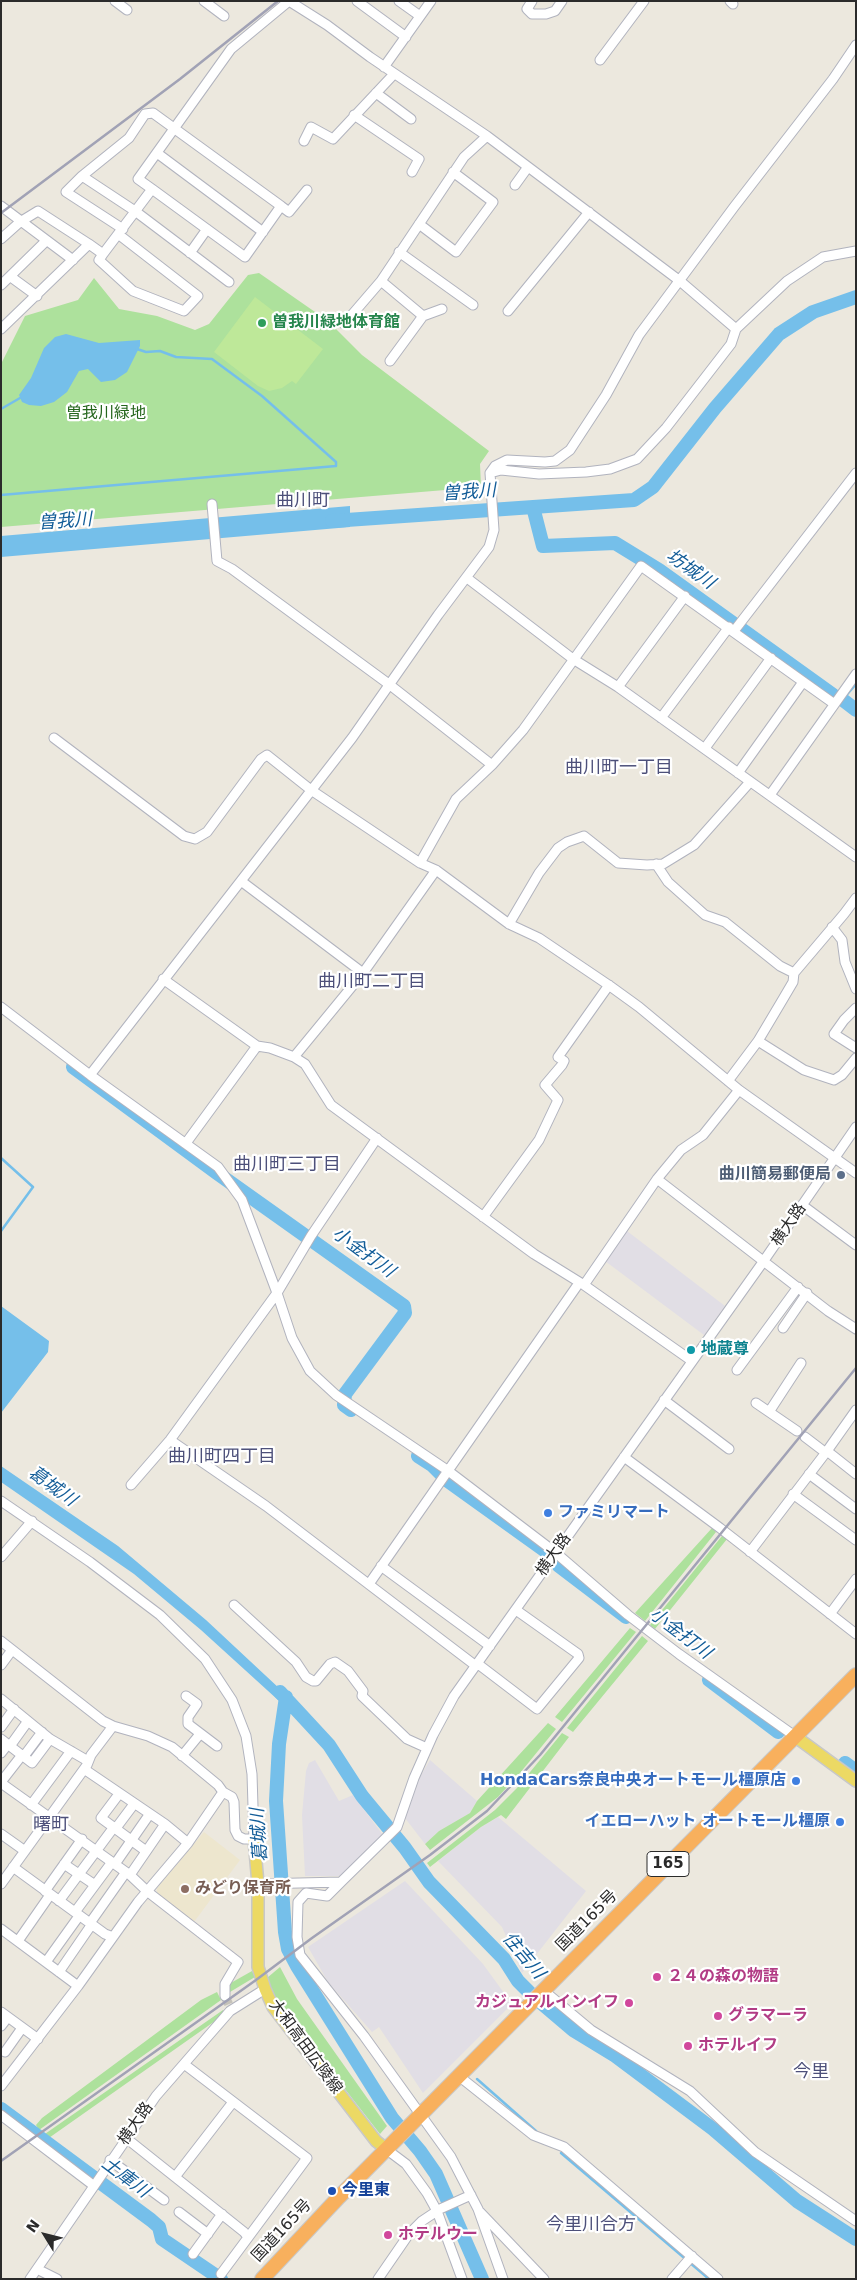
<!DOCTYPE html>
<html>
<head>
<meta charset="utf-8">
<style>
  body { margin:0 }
  #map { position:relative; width:857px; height:2280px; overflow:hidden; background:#ece8de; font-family:"DejaVu Sans",sans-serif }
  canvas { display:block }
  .frame { position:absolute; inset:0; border:2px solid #2b2b2b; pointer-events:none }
  .north { position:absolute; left:20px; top:2210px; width:50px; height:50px; -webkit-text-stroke:4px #fff; paint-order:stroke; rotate:306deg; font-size:14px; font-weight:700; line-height:20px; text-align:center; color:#2b2b2b }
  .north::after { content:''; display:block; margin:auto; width:18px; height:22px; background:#2b2b2b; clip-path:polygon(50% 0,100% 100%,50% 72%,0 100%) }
</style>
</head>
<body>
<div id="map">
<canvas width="857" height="2280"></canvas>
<div class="frame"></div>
<div class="north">N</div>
</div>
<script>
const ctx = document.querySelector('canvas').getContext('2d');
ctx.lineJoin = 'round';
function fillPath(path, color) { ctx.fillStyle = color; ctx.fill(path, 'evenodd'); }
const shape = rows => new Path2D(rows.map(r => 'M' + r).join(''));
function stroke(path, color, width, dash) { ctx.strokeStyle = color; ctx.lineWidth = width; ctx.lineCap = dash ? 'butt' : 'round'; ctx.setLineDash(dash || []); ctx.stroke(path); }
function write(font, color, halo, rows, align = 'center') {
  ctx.font = font + ' "DejaVu Sans","Noto Sans JP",sans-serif'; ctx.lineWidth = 4.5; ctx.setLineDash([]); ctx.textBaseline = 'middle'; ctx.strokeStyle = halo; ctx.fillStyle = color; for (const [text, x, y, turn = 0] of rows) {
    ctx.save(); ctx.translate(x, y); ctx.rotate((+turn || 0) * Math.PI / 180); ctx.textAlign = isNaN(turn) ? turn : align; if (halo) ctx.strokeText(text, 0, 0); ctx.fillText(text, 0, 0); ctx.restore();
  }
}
const industrial = shape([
  [627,1231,725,1306,704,1335,605,1261],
  [315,1760,339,1801,353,1795,383,1835,342,1876,305,1876,302,1815,306,1771,309,1763],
  [430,1760,477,1801,470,1813,439,1831,425,1844,405,1818,420,1777],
  [498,1817,586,1891,522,1973,502,1927,438,1861,481,1827],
  [405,1881,483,1964,512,2004,423,2093,379,2027,372,2032,328,1982,308,1947]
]);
const education = shape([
  [204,1832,240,1860,194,1922,157,1895,157,1888]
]);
const green = shape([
  [259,273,328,321,362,355,489,451,480,464,481,487,1,527,1,364,25,316,78,300,94,278,119,309,157,316,195,330,209,324,248,275],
  [712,1528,716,1532,645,1621,635,1613],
  [722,1536,727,1539,655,1629,650,1625],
  [630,1628,636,1632,562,1722,555,1717],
  [642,1636,648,1641,573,1732,567,1728],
  [548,1723,556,1729,520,1773,498,1797,430,1850,425,1844,439,1831,470,1813,477,1801],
  [562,1733,569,1737,506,1819,501,1815,481,1827,430,1867,427,1863,495,1810,517,1788],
  [280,1967,297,1999,387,2126,380,2134,277,2002,267,1978],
  [252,1971,255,1977,230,1992,229,1984],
  [217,1992,221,2000,39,2130,36,2125,42,2118,201,2000],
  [223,2010,225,2014,46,2140,42,2136]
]);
const pitch = shape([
  [255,297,323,349,296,384,292,381,282,388,269,391,258,386,214,352]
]);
const water = shape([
  [66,334,99,343,140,340,140,346,127,372,115,380,101,382,88,369,79,371,67,392,54,402,41,406,29,405,22,402,19,395,31,378,44,348,55,337],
  [350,506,350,527,1,557,1,536],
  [1,1306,49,1341,48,1352,1,1413],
  [1,1466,118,1546,206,1620,295,1703,290,1709,278,1700,201,1630,134,1574,1,1482]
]);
const stream = shape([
  [1,409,20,398],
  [1,495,336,466,336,462,262,396,212,359,176,357,160,351,146,352,137,349],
  [844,698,856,684],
  [1,1158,33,1187,1,1231],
  [477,2079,536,2131],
  [561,2153,709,2279]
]);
const river = shape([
  [533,507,543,546,615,543,659,570,833,695],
  [332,521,634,500,653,487,715,408,779,334,813,312,856,297],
  [843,700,856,710],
  [73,1067,217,1173,404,1306,405,1313,345,1394,344,1405,351,1410],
  [418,1456,432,1465,448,1481,547,1552],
  [559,1566,626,1617],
  [709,1680,778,1732],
  [280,1692,329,1745,362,1796,405,1848,429,1882,504,1959,518,1981,533,1996,573,2030,614,2055,713,2129,797,2201,856,2239],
  [286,1697,279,1744,276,1801,285,1932,288,1949,297,1966,392,2118,420,2151,436,2174,482,2279],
  [845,1763,856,1771],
  [1,2109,151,2220,159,2227,162,2239,221,2279]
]);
const minorTunnel = shape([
  [225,1996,229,2005]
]);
const minor = shape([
  [115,1,127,10],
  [204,1,224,16],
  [289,1,327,25,370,57,487,136,680,281,736,329],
  [357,1,406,37],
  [399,1,420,16],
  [532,1,527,9,532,14,546,14,555,11,562,1],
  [730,1,733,4],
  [600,60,644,1],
  [384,67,431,1],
  [376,93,411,119],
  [354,115,419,159,412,172],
  [304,141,311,127,333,139,394,74],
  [157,153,263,232],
  [82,176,135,211,229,282],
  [515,185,528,167],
  [1,206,73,260],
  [281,206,289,212,307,190],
  [419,224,456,252,493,202,453,172],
  [123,229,66,192,82,176,129,138,145,114,153,113,281,206,245,257,152,189],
  [1,239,20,222,38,211,89,244],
  [399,252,473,305],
  [190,253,207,229],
  [103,254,99,260,133,291,184,311,198,296,118,234],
  [11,277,37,296],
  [381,281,423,316,390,361],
  [1,285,46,241],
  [508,311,589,212],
  [423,316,442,309],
  [344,324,381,281,464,157,487,136],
  [1,329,89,244,103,254,152,189,138,179,231,49,289,1],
  [490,473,501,470,539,474,586,472,610,469,637,459,666,428,731,344,736,329,787,281,823,257,856,251],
  [212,504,217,561,232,569,390,685,492,765],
  [467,578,573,659,618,687,856,857],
  [734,631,856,473],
  [618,687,685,596],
  [661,718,729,627],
  [54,738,184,836,195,839,207,832,261,759,267,755,311,790,420,863,436,870,509,924,539,938,610,986,639,1007,739,1090,856,1173],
  [705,748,771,658],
  [738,773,803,682],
  [770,795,856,674],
  [420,863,456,799,492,765,523,730,641,566,833,703],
  [656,864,668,882,705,915,725,922,780,966,794,973],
  [241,881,363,973],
  [509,924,539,873,558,848,567,842,584,836,618,863,647,865,663,864,694,845,750,782],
  [832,927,842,940,845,962,856,989],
  [163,979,257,1046,270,1048,294,1057,305,1064,331,1105,534,1254,584,1285,692,1361],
  [1,1007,90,1075,218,1167,242,1200,277,1293,292,1338,310,1371,336,1395,447,1470,556,1553,628,1615,679,1654,796,1737],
  [856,1008,844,1020,834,1034,856,1048],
  [758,1041,804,1070,834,1080,842,1075,856,1058],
  [294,1057,363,973,436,870],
  [90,1075,352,738,438,615,489,547,494,530,490,473,495,466,507,460,545,462,555,461,570,450,606,395,639,335,734,207,833,79,856,45],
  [728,1081,758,1041,783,999,793,982,794,973,844,914,856,898],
  [186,1143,257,1046],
  [657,1179,828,1311,856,1329],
  [802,1205,856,1245],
  [483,1217,539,1140,558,1100,545,1085,562,1065,564,1061,558,1057,609,985],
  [584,1285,657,1179,681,1150,703,1135,739,1090],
  [783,1328,807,1293],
  [737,1370,798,1287],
  [664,1400,729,1449],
  [756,1403,797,1431],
  [769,1412,801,1363],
  [805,1437,826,1453],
  [170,1440,266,1506,476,1666],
  [827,1451,856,1474],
  [624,1457,720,1528,856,1634],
  [809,1474,856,1509],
  [131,1485,170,1440,277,1293,311,1236,377,1138],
  [793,1494,856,1540],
  [1,1501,90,1562,160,1615,205,1659,232,1700,246,1736,252,1774,254,1839,244,1839,238,1836,235,1830,234,1802,232,1797,223,1792,218,1785,172,1747,148,1736,113,1726,103,1721,1,1641],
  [750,1552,827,1451,856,1410],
  [1,1557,32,1521],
  [381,1566,490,1646],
  [369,1584,579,1283],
  [234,1605,296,1662,306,1677,313,1681,316,1681,330,1664,335,1662,348,1671,363,1691,362,1696,407,1739,427,1748],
  [830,1614,856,1579],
  [478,1664,537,1709,579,1658,578,1654,516,1610],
  [1,1665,12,1650],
  [186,1696,197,1704,188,1717,188,1724,217,1746],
  [1,1699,50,1739,88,1761],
  [1,1727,14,1709],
  [1,1739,32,1763,50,1739],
  [10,1746,28,1721],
  [1,1753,8,1744],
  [24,1756,42,1732],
  [182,1756,200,1734],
  [84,1769,165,1824,188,1843],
  [1,1782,22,1755],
  [1,1783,130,1875,148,1892,238,1962,225,1984,225,1996],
  [119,1794,101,1818,146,1851],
  [31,1805,71,1751],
  [116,1828,134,1804],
  [1,1834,25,1851],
  [64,1864,95,1885],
  [115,1864,149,1815],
  [13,1867,105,1934,113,1937],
  [130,1875,165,1824],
  [341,1882,327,1896,306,1893,298,1902,297,1937,300,1955,364,2036,451,2157,478,2209,503,2279],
  [1,1884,87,1765,91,1755,113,1726],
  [258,1884,341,1882,397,1827,414,1778,433,1735,454,1696,763,1262,856,1127],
  [45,1891,82,1839],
  [59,1901,114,1827],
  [75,1912,112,1862],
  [90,1923,126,1872],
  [1,1929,78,1986],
  [18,1941,50,1895],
  [46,1962,79,1916],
  [59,1972,92,1924],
  [543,1990,591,2030,690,2091,755,2152,856,2221],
  [1,2012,38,2039],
  [1,2026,8,2017],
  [5,2052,22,2028],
  [184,2064,307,2158,221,2274],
  [460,2077,533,2135,564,2147,718,2279],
  [1,2086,78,1986,138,1902,188,1843,223,1792],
  [1,2115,93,2185],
  [126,2138,244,2232,248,2237],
  [386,2149,406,2164,427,2193,437,2211,462,2279],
  [110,2160,164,2200],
  [175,2177,233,2102],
  [179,2212,208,2234],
  [480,2212,544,2279],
  [193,2254,222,2214],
  [37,2269,57,2279],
  [30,2279,156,2096,230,2011,265,1989],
  [378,2279,409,2234,422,2221,440,2209,471,2195],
  [672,2279,692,2256]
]);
const major = shape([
  [796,1737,856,1781],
  [254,1839,258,1884,258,1967,265,1989,273,2007,376,2141,386,2149]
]);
const highway = shape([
  [262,2279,339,2197,856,1675]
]);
const rail = shape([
  [1,213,180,79,278,1],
  [1,2161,256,1980,312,1938,430,1855,487,1811,540,1755,856,1368]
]);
const markers = [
  [262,323,5,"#2e9e5b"],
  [841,1175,5,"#5c6f8a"],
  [691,1350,5,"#0f9aa8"],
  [548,1513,5,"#3f7fe0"],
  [796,1781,5,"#3f7fe0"],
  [840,1822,5,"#3f7fe0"],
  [185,1889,5,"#8d6e63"],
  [657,1977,5,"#d1479c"],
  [629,2003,5,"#d1479c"],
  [718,2016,5,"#d1479c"],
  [688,2046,5,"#d1479c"],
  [332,2191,5,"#1a4fb4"],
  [388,2235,5,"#d1479c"]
];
const shields = [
  [668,1864,42]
];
const shieldNames = [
  ["165",668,1864]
];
const leisureNames = [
  ["曽我川緑地体育館",272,323]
];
const parkNames = [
  ["曽我川緑地",106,414]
];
const serviceNames = [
  ["曲川簡易郵便局",831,1175]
];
const streetNames = [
  ["横大路",789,1225,-55],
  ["横大路",554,1555,-55],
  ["国道165号",587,1921,-45],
  ["大和高田広陵線",305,2047,54],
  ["横大路",136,2124,-55],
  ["国道165号",282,2231,-47]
];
const cultureNames = [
  ["地蔵尊",701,1350]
];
const shopNames = [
  ["ファミリマート",558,1513,"left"],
  ["HondaCars奈良中央オートモール橿原店",786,1781],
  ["イエローハット オートモール橿原",830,1822]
];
const educationNames = [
  ["みどり保育所",195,1889]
];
const hotelNames = [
  ["２４の森の物語",667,1977],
  ["カジュアルインイフ",619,2003,"right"],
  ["グラマーラ",728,2016],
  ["ホテルイフ",698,2046],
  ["ホテルウー",398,2235]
];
const transitNames = [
  ["今里東",342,2191]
];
const waterNames = [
  ["曽我川",469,493,-4],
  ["曽我川",65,522,-4],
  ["坊城川",690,570,35],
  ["小金打川",363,1253,36],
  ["葛城川",52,1487,36],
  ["小金打川",680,1634,37],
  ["葛城川",260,1835,-94],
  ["住吉川",523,1956,50],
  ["土庫川",125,2178,37]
];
const neighbourhoodNames = [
  ["曲川町",303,501],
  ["曲川町一丁目",619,768],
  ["曲川町二丁目",372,982],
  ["曲川町三丁目",287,1165],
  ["曲川町四丁目",222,1457],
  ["曙町",51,1825],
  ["今里",811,2072],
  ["今里川合方",591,2225]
];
fillPath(industrial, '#e1dee5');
fillPath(education, '#ede6ce');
fillPath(green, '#ade19c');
fillPath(pitch, '#bee899');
fillPath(water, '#75bfea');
stroke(stream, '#75bfea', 2.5);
stroke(river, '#75bfea', 14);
stroke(minorTunnel, '#c5c2ba', 9, [9, 4.5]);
stroke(minor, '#b1b3be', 11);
stroke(major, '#c8c8c8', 14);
stroke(highway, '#c8c8c8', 16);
stroke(minor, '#fff', 9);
stroke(major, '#ecd964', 11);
stroke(highway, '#f8b05d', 14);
stroke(rail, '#a1a2b5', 2.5);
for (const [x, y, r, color] of markers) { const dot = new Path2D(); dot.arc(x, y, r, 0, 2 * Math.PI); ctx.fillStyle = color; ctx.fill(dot); stroke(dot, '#fff', 2); }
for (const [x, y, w] of shields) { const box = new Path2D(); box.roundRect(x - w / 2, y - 12.5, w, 25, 4); ctx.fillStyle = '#fff'; ctx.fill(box); stroke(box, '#2b2b2b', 1); }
write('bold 15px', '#2b2b2b', null, shieldNames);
write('bold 16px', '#27864d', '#fff', leisureNames, 'left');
write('16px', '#25661d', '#fff', parkNames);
write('bold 16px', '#4e5e75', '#fff', serviceNames, 'right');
write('16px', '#2b2b2b', '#fff', streetNames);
write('bold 16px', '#0d838f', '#fff', cultureNames, 'left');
write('bold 16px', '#366cbe', '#fff', shopNames, 'right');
write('bold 16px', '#785e54', '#fff', educationNames, 'left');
write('bold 16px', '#b23c85', '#fff', hotelNames, 'left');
write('bold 16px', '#164399', '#fff', transitNames, 'left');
write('italic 18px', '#135d98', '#fff', waterNames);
write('18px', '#4d507a', '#fff', neighbourhoodNames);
</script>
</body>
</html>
